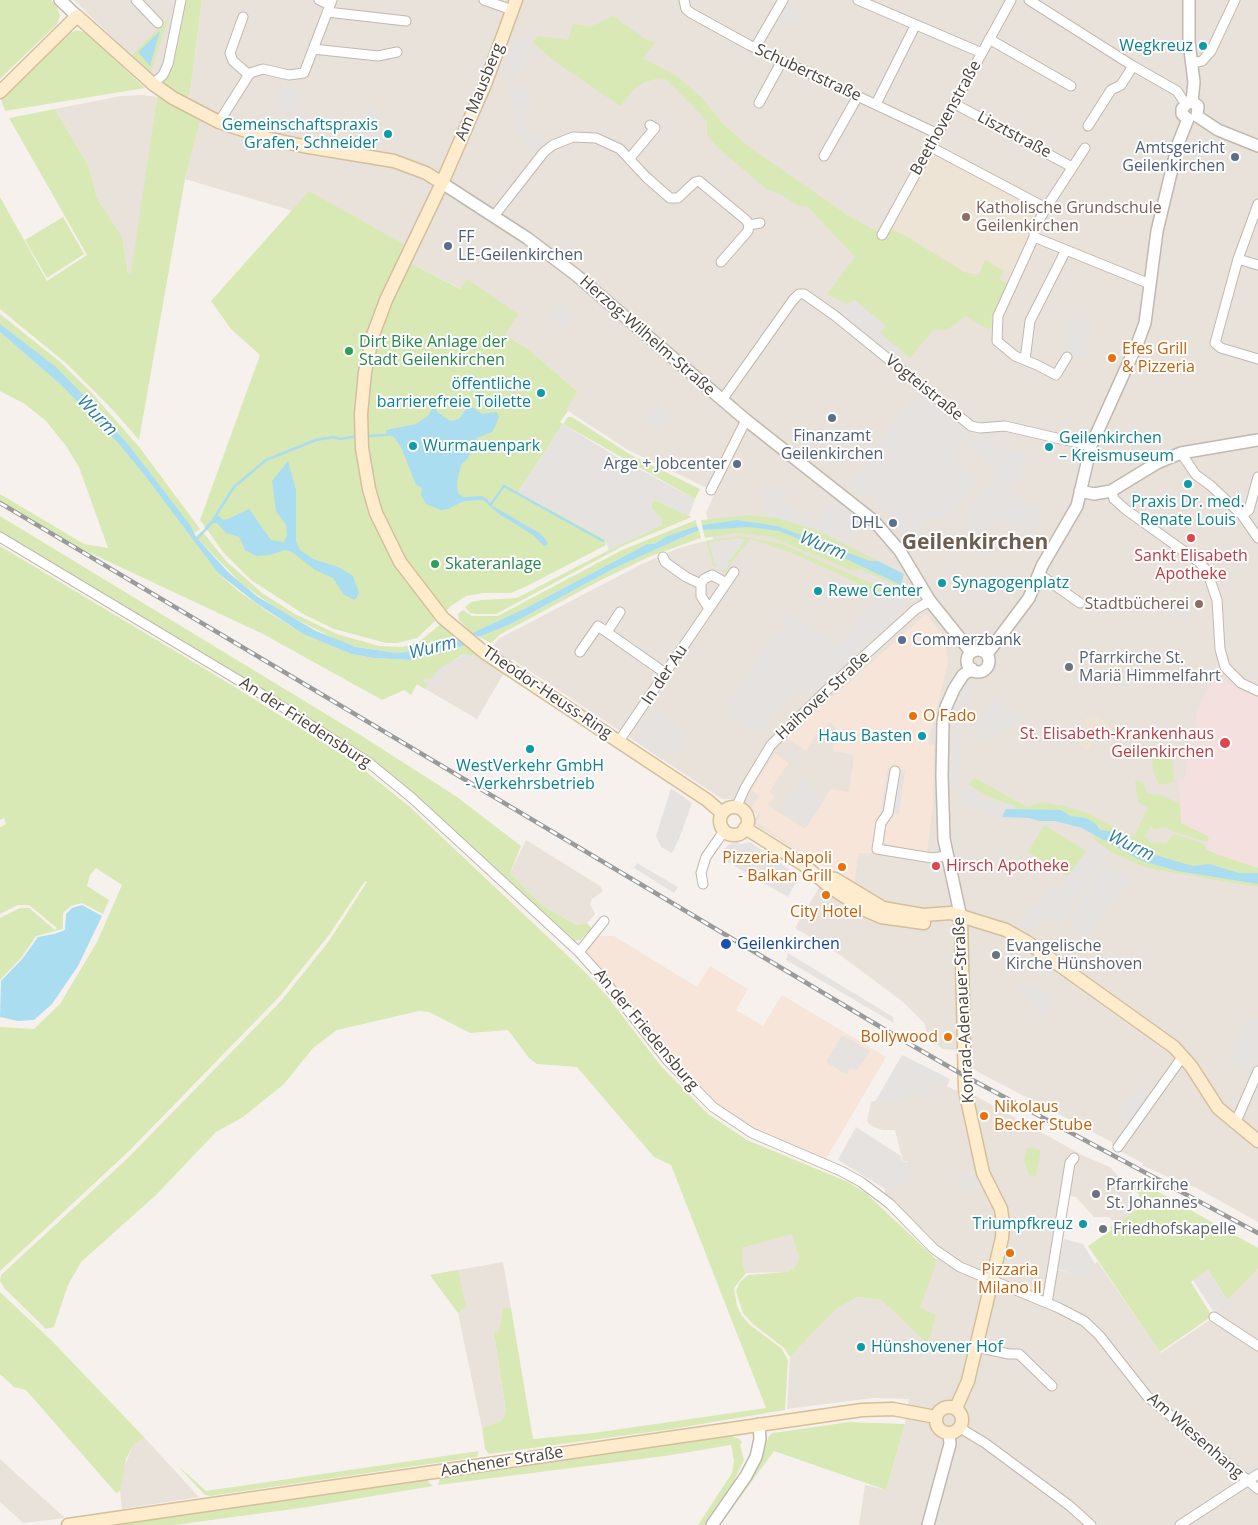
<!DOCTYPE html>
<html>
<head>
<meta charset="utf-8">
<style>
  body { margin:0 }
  canvas { display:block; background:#f6f1ec }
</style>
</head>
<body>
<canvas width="1258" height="1525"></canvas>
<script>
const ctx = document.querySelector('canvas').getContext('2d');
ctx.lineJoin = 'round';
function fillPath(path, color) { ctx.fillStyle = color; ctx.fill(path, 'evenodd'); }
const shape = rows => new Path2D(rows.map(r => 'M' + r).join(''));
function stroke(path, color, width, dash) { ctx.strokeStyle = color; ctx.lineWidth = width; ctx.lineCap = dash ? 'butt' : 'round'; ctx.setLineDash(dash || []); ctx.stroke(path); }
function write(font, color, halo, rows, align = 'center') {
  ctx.font = font + ' "Open Sans",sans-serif'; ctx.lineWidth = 4; ctx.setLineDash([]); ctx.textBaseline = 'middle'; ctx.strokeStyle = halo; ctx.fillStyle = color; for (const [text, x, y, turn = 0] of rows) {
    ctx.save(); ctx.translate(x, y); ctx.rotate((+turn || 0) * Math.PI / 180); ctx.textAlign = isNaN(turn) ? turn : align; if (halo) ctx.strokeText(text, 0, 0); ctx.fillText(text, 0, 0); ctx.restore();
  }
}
const residential = shape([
  [74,0,180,0,167,62,156,80],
  [202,0,1258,0,1258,1222,1195,1187,1185,1185,1142,1165,1143,1163,1113,1148,1112,1142,980,1073,972,1068,971,1051,943,1049,937,1045,926,1030,925,1024,903,1002,840,955,795,928,829,871,753,823,758,814,731,799,722,799,512,659,477,719,417,684,421,673,494,645,498,639,642,564,679,548,713,539,706,513,715,492,628,450,565,409,578,392,528,349,505,335,467,279,461,289,399,257,404,244,310,192,293,211,185,179,200,116,179,107,190,92],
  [142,95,157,97,132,274,128,273,122,236,97,198,89,167,55,109,121,96],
  [526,840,600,886,603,891,592,899,590,904,595,914,587,923,577,925,543,906,510,873],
  [934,1080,961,1093,972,1094,1084,1156,1110,1167,1123,1181,1142,1207,1115,1224,1109,1217,1094,1217,1076,1197,1059,1194,1050,1268,1087,1277,1097,1261,1161,1353,1217,1315,1214,1311,1258,1269,1258,1525,859,1525,865,1485,886,1490,905,1424,909,1399,873,1398,787,1409,790,1357,836,1309,858,1297,881,1300,928,1343,920,1308,935,1262,943,1250,885,1194,885,1189,910,1182,907,1161,903,1162,895,1130,882,1130,870,1125,867,1121,871,1102,912,1090],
  [792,1233,799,1259,795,1267,787,1272,746,1273,742,1264,742,1248],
  [503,1262,511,1308,503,1308,499,1330,494,1333,506,1412,502,1420,482,1428,458,1313,430,1275],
  [144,1437,199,1497,122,1509,120,1491,122,1472,133,1446],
  [0,1459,65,1518,23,1523,19,1519,0,1502]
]);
const commercial = shape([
  [926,614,945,637,948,663,928,744,934,745,933,805,927,853,874,841,871,854,859,853,853,888,756,822,761,815,751,808,759,796,751,790,775,753,789,763,769,792,775,796,768,805,805,829,830,789,849,792,854,755,833,751,836,729,830,722,816,734,806,751,786,738],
  [598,936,614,936,697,987,710,966,748,989,736,1010,763,1026,782,995,886,1057,826,1159,757,1131,716,1103,678,1067,587,955,587,949]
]);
const education = shape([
  [932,150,1039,208,1017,262,1020,264,1014,275,985,260,978,275,965,272,905,236,890,229],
  [1097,716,1111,726,1104,736,1101,732,1097,736,1088,751,1078,745,1088,727,1082,725,1087,717,1094,721]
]);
const medical = shape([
  [1219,676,1239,690,1258,697,1258,868,1245,865,1206,849,1209,836,1181,823,1179,778,1184,781,1198,708,1214,677]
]);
const green = shape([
  [0,0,51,0,57,7,60,16,57,24,0,79],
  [183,0,202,0,190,92,187,98,159,81],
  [613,16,647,40,655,42,643,58,677,76,701,97,723,124,748,146,847,215,885,236,889,229,906,236,964,272,979,275,985,260,1004,271,999,279,1008,284,991,318,993,324,990,329,985,328,966,316,947,330,933,330,910,358,880,333,886,326,855,300,847,304,827,294,855,257,807,206,798,206,782,195,766,189,716,146,707,135,707,122,703,117,667,80,659,78,645,82,634,89,620,106,553,60,533,42,538,36,568,40,573,24,591,27],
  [169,17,151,72,132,55],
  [77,30,86,33,145,88,5,111,0,97,70,33],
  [157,97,166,98,201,116,185,179,139,440,112,409,67,364,0,309,0,197,47,281,87,255,9,118,55,109,89,167,97,198,122,236,128,273,131,274],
  [309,191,404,244,399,257,460,289,467,279,518,314,505,335,528,349,578,392,566,409,568,411,560,422,563,424,568,417,572,417,631,455,700,489,695,499,563,424,518,492,605,539,606,545,527,586,511,593,483,593,466,596,451,606,417,638,397,643,386,643,334,629,305,615,251,580,223,552,200,520,260,355,231,329,211,301],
  [63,217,84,254,47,278,25,240],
  [0,314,59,361,90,391,140,448,200,529,195,533,128,444,90,402,0,324],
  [0,332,61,385,118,443,142,472,218,573,237,590,271,614,303,634,351,654,374,658,411,660,466,645,476,654,471,656,464,654,439,669,430,679,425,678,423,681,427,684,425,689,417,684,411,695,404,690,382,700,263,634,86,551,0,502,0,494,84,544,108,548,79,467,66,446,46,421,25,404,0,391],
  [655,500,692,517,625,545,496,614,476,614,470,613,465,607,471,602,481,600,517,598,609,550,662,525,662,519,651,508,652,502],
  [749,515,778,518,814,529,878,561,870,561,777,526,737,520,702,525,701,520],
  [0,516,362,736,457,797,521,846,510,873,543,906,577,925,587,923,592,928,580,940,574,941,416,796,351,745,0,532],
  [696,520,697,526,667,536,654,544,647,544,526,608,472,633,459,620,458,614,463,610,472,616,498,616,622,550],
  [749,527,779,531,812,543,901,585,900,587,860,569,853,571,771,537,736,533,705,538,703,530],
  [699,530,701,538,651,556,601,580,501,634,491,643,479,637,511,624,615,568],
  [202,531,226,561,262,593,295,614,337,634,379,646,403,647,420,641,442,623,460,639,432,648,397,653,356,647,339,641,280,611,242,584,197,538,196,536],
  [740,536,782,544,884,589,876,596,862,585,792,553,750,539,731,563,726,574,713,565,706,541],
  [0,546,230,684,354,762,410,807,586,973,607,996,661,1066,708,1114,747,1140,848,1182,867,1194,937,1260,920,1308,936,1315,928,1344,881,1300,858,1297,836,1309,790,1357,784,1348,753,1324,743,1313,736,1291,740,1282,748,1275,787,1272,795,1267,799,1259,792,1234,742,1248,742,1264,746,1273,734,1288,737,1306,742,1316,750,1325,781,1348,788,1360,785,1410,672,1429,489,1454,485,1449,482,1428,502,1420,506,1412,494,1333,499,1330,503,1308,511,1308,533,1439,593,1433,766,1408,671,1165,654,1157,577,1067,537,1064,529,1058,508,1030,470,1033,429,1012,419,1011,337,1030,313,1048,284,1084,243,1117,216,1132,156,1195,81,1262,68,1285,54,1327,46,1329,5,1289,0,1281,1,1275,129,1157,281,1001,329,941,367,882,365,881,329,935,280,996,129,1151,0,1271,0,1027,34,1029,60,1004,97,942,122,885,96,868,90,875,87,886,109,900,103,914,82,903,71,906,63,913,63,929,36,936,21,958,0,980,0,918,20,908,29,908,55,930,57,928,29,905,18,905,0,914,0,827,6,824,4,818,0,820],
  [1151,749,1171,749,1174,782,1159,785,1153,770],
  [975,778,1027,807,1041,802,1065,806,1089,814,1134,837,1148,807,1138,802,1135,781,1143,782,1147,793,1161,795,1180,804,1181,823,1209,837,1207,842,1172,831,1166,827,1154,829,1151,826,1145,835,1149,842,1166,843,1173,834,1182,837,1203,843,1206,849,1213,853,1258,868,1258,873,1239,873,1209,864,1193,866,1135,849,1114,838,1110,831,1100,830,1096,824,1070,816,1061,810,1015,811,1015,806,989,797,968,784],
  [1044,825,1086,851,1068,876,1028,852],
  [1093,834,1142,861,1176,871,1258,884,1258,887,1152,869,1137,864,1111,852,1096,841],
  [1027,1147,1041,1150,1036,1176,1029,1175,1024,1161],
  [1129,1179,1155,1190,1258,1248,1258,1269,1227,1300,1208,1270,1191,1282,1212,1316,1160,1352,1088,1246,1111,1230,1110,1227,1145,1205],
  [458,1270,466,1306,458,1313,430,1275],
  [0,1292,52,1341,144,1437,133,1446,126,1459,120,1491,116,1493,26,1390,14,1387,0,1374],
  [849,1422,905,1424,886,1490,774,1451,720,1525,715,1525,757,1468,769,1436,773,1433],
  [726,1435,738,1438,742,1442,740,1445,744,1460,733,1483,704,1525,698,1525,732,1473,734,1461,731,1445,665,1456,438,1485,440,1478,610,1454],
  [479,1451,477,1457,210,1496,205,1495,176,1464,206,1491],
  [426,1480,433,1486,308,1507,174,1525,118,1525]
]);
const parking = shape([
  [786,2,800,10,793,26,778,17],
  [518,34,533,39,519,76,514,75,513,78,516,90,527,87,532,106,520,109,526,132,529,136,536,130,546,143,532,151,521,134,518,134,507,77,501,76],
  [282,86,299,89,297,114,277,111],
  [370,104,377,106,373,127,377,129,376,140,355,136],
  [855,300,885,326,880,333,905,354,899,362,839,312],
  [560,301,574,314,563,328,548,317],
  [1070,316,1087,323,1089,320,1093,323,1087,340,1064,335,1064,327],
  [1064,336,1083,340,1089,359,1067,353],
  [921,394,969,433,953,455,979,481,951,513,927,520,911,538,877,503,880,499,869,492,863,499,848,487,911,401,914,403],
  [658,404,673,415,660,432,646,421],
  [563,424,617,457,695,499,689,516,655,500,652,502,651,508,662,519,662,525,609,550,605,539,518,492],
  [975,433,991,433,990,442,998,447,1027,453,1019,485,1013,480,1006,487,1030,508,1034,505,1042,514,1037,520,1040,524,1033,532,999,519,983,539,967,526,972,519,965,513,999,474,969,446,978,439],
  [761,484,779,486,778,491,785,489,789,492,783,501,805,518,808,515,817,522,836,497,864,521,846,543,814,529,765,514],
  [740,538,745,540,730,560,726,571,716,568,717,566,714,563,709,542],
  [884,589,906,600,903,611,853,654,829,679,806,695,797,688,771,718,764,737,728,714,729,705,753,665,773,638,776,640,788,624,780,617,786,609,837,647,876,596],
  [1185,597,1189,620,1177,621,1177,616,1170,618,1167,604],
  [465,654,471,656,442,673,432,689,426,687,439,669],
  [961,682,974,690,962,716,959,783,955,789,951,788,944,781,946,721],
  [997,698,1008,713,1015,708,1022,718,985,743,972,724,984,715,981,709],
  [654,709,684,729,679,738,685,742,675,758,667,752,662,760,634,740,640,731,635,728,641,720,645,723],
  [888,768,905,770,899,814,881,811],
  [802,777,808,781,812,789,825,799,806,827,780,810],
  [963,787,1006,809,1002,817,981,813,980,807,973,809,972,804,965,806,962,799],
  [671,788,692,803,679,839,672,853,661,847,656,836],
  [736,842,741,844,750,842,799,876,788,897,726,861,725,849,729,844],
  [1092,843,1109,855,1059,924,1044,914,1029,934,1017,926,1032,906,1036,908,1052,886,1058,890],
  [637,863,678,887,674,893,634,868],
  [1106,864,1130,880,1088,937,1071,926,1073,922,1069,919],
  [788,953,893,1017,894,1023,786,960],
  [1017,982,1027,988,1030,984,1054,1000,1043,1016,1032,1007,1034,1004,1015,986],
  [1247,1016,1258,1021,1258,1056,1251,1073,1229,1063],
  [842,1035,870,1051,857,1070,849,1069,847,1075,826,1062],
  [902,1055,950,1079,947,1086,935,1081,928,1097,912,1090,906,1102,875,1102],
  [1140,1084,1150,1091,1128,1123,1118,1116],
  [856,1127,901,1156,902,1162,907,1162,911,1182,885,1189,838,1160],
  [975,1172,981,1186,964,1194,956,1177],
  [1064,1239,1083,1244,1095,1264,1087,1278,1057,1269],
  [1208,1270,1227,1300,1213,1311,1193,1280]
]);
const water = shape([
  [160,31,150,66,138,52],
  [0,324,57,368,90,402,128,444,190,525,197,538,229,573,258,597,316,631,356,647,397,653,432,648,460,639,466,645,411,660,374,658,351,654,303,634,256,603,218,573,142,472,118,443,61,385,0,332],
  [435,404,437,412,451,421,459,419,469,405,482,414,496,412,499,416,495,427,492,432,477,438,468,458,461,465,457,482,458,493,463,497,482,496,487,499,491,505,541,534,548,543,547,545,544,546,533,535,499,514,483,500,464,501,448,509,441,510,426,504,421,495,422,488,416,485,401,447,394,437,387,435,386,430,416,424,428,416],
  [288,461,296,490,296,541,300,550,313,559,338,567,353,576,359,593,355,600,344,595,333,578,315,570,292,552,285,550,270,555,256,556,245,550,239,537,226,533,217,523,213,523,207,530,204,528,215,517,219,516,223,520,228,519,249,509,271,540,284,542,287,535,286,525,276,511,272,481],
  [737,520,777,526,870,561,878,561,904,574,901,585,827,550,779,531,749,527,703,530,702,525],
  [697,526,699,530,615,568,511,624,479,637,472,633,526,608,647,544,654,544,667,536],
  [1006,809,1061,810,1070,816,1086,818,1096,824,1100,830,1110,831,1116,839,1125,838,1135,849,1193,866,1209,864,1239,873,1258,873,1258,884,1177,871,1142,861,1082,828,1055,821,1039,821,1029,818,1002,817],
  [82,905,102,916,78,966,52,1004,34,1020,18,1021,0,1017,1,981,23,958,38,937,54,934,65,930,66,914,72,908]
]);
const stream = shape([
  [366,436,387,435],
  [491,504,504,486,603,541],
  [213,520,234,487,266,460,316,440,333,437,340,439,358,436],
  [196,540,207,528]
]);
const minor = shape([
  [136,0,158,23],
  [319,0,330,5],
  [484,0,512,10],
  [684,0,686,9,691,13,749,45,938,134],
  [858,0,982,53],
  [1029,0,1133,66,1177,91,1185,103],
  [327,12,406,21],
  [243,17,230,53,233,61,248,74],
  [989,39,1071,86],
  [755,48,783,0],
  [313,49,378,56,397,52],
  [1192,63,1202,61,1211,51,1235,0],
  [153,84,163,75,168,64,181,0],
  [759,103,782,61],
  [876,104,915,26],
  [955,104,1072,167],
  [219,122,250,73,263,69,289,75,304,73,332,0],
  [1088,126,1111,90,1121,85,1133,66],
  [931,147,1046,208,1034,229,1034,237,1150,284],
  [824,156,858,96],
  [630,158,655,128,650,125],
  [1258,204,1238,259,1215,343,1221,348,1258,359],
  [1046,208,1085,148],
  [494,216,544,152,553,145,573,137,596,138,620,149,646,177,670,198,678,198,695,182,699,181,746,220,749,225,748,231,721,262],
  [749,225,760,223],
  [882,235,1011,0],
  [1034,237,998,316,997,341,1015,356,1037,365,1056,375,1067,357],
  [1238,259,1258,265],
  [1025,360,1030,321,1066,250],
  [722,400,793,300,799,294,804,294,834,315,971,426,980,428,1005,426,1091,446],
  [1181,453,1196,475,1210,485,1242,515,1249,510,1258,477],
  [711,490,746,420],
  [1111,491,1114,499,1125,509,1199,562,1207,571,1217,600,1220,649,1225,667,1241,683,1258,691],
  [1242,515,1258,538],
  [0,537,278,704,368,762,412,798,579,952,604,980,668,1061,713,1107,752,1133,841,1171,861,1182,890,1204,934,1249,960,1267,1059,1308,1084,1321,1099,1335,1147,1396,1258,1489],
  [663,557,665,562,686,577,701,584],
  [1039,574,1080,603],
  [708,607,701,596,701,584,704,579,712,575,726,583],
  [607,632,620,612],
  [580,652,598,626,665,673],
  [619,741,734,572],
  [895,771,888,813,881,823,877,849,932,858,947,856],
  [736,808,745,788,771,745,833,684,916,609,930,601],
  [703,884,701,873,706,857,724,831],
  [579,952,604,921],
  [1235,1124,1258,1071],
  [1118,1147,1183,1056],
  [1047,1303,1070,1163,1074,1158],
  [1214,1317,1258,1346],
  [976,1347,1009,1354,1019,1354,1052,1386],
  [960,1428,985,1443,1070,1506,1091,1525],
  [1180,1525,1258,1474]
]);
const tertiary = shape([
  [60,0,77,16],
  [1189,0,1189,42,1194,82,1192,102],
  [1197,116,1218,130,1258,146],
  [1188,119,1182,114,1182,109,1188,102,1194,103,1198,106,1197,116],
  [442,183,527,238,576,275,746,420,874,521,900,551,930,601,971,652],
  [1080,491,1094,494,1111,491,1157,463,1181,453,1258,440],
  '967 661a11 11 0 1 1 22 0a11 11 0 1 1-22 0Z',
  [987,654,1029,598,1042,566,1077,506,1091,446,1138,342,1145,323,1157,231,1178,144,1188,119],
  [961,918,944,839,942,776,943,722,946,707,954,689,963,675,972,669],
  [712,1525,746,1476,756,1457,760,1439,759,1424],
  [928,1525,950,1444,949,1433]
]);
const secondary = shape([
  [516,0,486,82,442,183,386,300,373,335,365,372,361,414,362,448,369,489,376,513,400,562,443,618,485,653,707,800,722,813],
  [0,92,77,16,153,84,173,98,219,122,267,138,303,146,394,161,426,173,442,183],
  '720 821a14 14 0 1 1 28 0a14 14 0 1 1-28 0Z',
  [745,828,804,865,830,887,865,910,881,917,924,923],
  [820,877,835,879,883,908,923,915,951,913,1006,930,1027,942,1174,1047,1191,1066,1218,1108,1258,1141],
  '936 1420a13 13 0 1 1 26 0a13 13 0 1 1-26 0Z',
  [956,1408,968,1381,1002,1238,1003,1223,1001,1209,983,1173,965,1090,961,918],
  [68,1525,862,1410,893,1409,936,1417]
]);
const rail = shape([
  [0,503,894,1035,965,1076,1258,1233]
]);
const markers = [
  [1203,46,5,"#0f9aa8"],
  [388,134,5,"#0f9aa8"],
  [1235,157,5,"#5c6f8a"],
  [966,217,5,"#8d6e63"],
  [448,246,5,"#5c6f8a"],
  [349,351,5,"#2e9e5b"],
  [1112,358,5,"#e8710a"],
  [541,393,5,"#0f9aa8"],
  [832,418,5,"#5c6f8a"],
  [413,446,5,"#0f9aa8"],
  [1049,447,5,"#0f9aa8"],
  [737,464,5,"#5c6f8a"],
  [1188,484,5,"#0f9aa8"],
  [893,523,5,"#5c6f8a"],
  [1191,538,5,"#e0444e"],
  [435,564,5,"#2e9e5b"],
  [942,583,5,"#0f9aa8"],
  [818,591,5,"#0f9aa8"],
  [1199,604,5,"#8d6e63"],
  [902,640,5,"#5c6f8a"],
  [1069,667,5,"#6b7280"],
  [913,716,5,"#e8710a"],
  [922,736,5,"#0f9aa8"],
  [1225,743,6,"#e0444e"],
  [530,749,5,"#0f9aa8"],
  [936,866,5,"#e0444e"],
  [842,867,5,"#e8710a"],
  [826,895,5,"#e8710a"],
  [726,944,6,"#1a4fb4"],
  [996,955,5,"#6b7280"],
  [948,1037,5,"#e8710a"],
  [984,1116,5,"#e8710a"],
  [1096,1194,5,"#6b7280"],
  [1083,1224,5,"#0f9aa8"],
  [1103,1229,5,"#6b7280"],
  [1010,1253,5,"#e8710a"],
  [861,1347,5,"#0f9aa8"]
];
const cultureNames = [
  ["Wegkreuz",1193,46],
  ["Gemeinschaftspraxis",378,125],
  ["Grafen, Schneider",378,143],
  ["öffentliche",531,384],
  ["barrierefreie Toilette",531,402],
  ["Geilenkirchen",1059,438,"left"],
  ["– Kreismuseum",1059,456,"left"],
  ["Wurmauenpark",423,446,"left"],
  ["Praxis Dr. med.",1188,502,"center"],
  ["Renate Louis",1188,520,"center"],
  ["Synagogenplatz",952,583,"left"],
  ["Rewe Center",828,591,"left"],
  ["Haus Basten",912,736],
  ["WestVerkehr GmbH",530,766,"center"],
  ["- Verkehrsbetrieb",530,784,"center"],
  ["Triumpfkreuz",1073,1224],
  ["Hünshovener Hof",871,1347,"left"]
];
const streetNames = [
  ["Schubertstraße",808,73,25],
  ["Am Mausberg",480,92,-68],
  ["Beethovenstraße",946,118,-61],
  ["Lisztstraße",1014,135,28],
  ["Herzog-Wilhelm-Straße",647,336,41],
  ["Vogteistraße",924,388,39],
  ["In der Au",665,675,-56],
  ["Theodor-Heuss-Ring",547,693,34],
  ["Haihover Straße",823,696,-43],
  ["An der Friedensburg",305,723,33],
  ["Konrad-Adenauer-Straße",964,1010,-93],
  ["An der Friedensburg",646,1030,50],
  ["Am Wiesenhang",1195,1436,41],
  ["Aachener Straße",502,1462,-9]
];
const serviceNames = [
  ["Amtsgericht",1225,148],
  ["Geilenkirchen",1225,166],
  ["FF",458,237,"left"],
  ["LE-Geilenkirchen",458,255,"left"],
  ["Finanzamt",832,436,"center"],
  ["Geilenkirchen",832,454,"center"],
  ["Arge + Jobcenter",727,464],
  ["DHL",883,523],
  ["Commerzbank",912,640,"left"]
];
const educationNames = [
  ["Katholische Grundschule",976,208],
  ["Geilenkirchen",976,226],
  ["Stadtbücherei",1189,604,"right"]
];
const leisureNames = [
  ["Dirt Bike Anlage der",359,342],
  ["Stadt Geilenkirchen",359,360],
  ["Skateranlage",445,564]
];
const foodNames = [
  ["Efes Grill",1122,349],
  ["& Pizzeria",1122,367],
  ["O Fado",923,716],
  ["Pizzeria Napoli",832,858,"right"],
  ["- Balkan Grill",832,876,"right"],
  ["City Hotel",826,912,"center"],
  ["Bollywood",938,1037,"right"],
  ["Nikolaus",994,1107],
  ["Becker Stube",994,1125],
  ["Pizzaria",1010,1270,"center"],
  ["Milano II",1010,1288,"center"]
];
const healthNames = [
  ["Sankt Elisabeth",1191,556],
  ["Apotheke",1191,574],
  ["St. Elisabeth-Krankenhaus",1214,734,"right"],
  ["Geilenkirchen",1214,752,"right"],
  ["Hirsch Apotheke",946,866,"left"]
];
const worshipNames = [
  ["Pfarrkirche St.",1079,658],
  ["Mariä Himmelfahrt",1079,676],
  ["Evangelische",1006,946],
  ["Kirche Hünshoven",1006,964],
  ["Pfarrkirche",1106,1185],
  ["St. Johannes",1106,1203],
  ["Friedhofskapelle",1113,1229]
];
const transitNames = [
  ["Geilenkirchen",737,944]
];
const waterNames = [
  ["Wurm",97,416,46],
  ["Wurm",823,546,22],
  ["Wurm",433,648,-14],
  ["Wurm",1131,846,26]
];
const districtNames = [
  ["Geilenkirchen",975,543]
];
fillPath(residential, '#e9e2da');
fillPath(commercial, '#f6e5d8');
fillPath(education, '#eee4d6');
fillPath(medical, '#f5e0e0');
fillPath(green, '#d9e9b5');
fillPath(parking, '#e5e2e0');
fillPath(water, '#aaddf0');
stroke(stream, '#aaddf0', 2.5);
stroke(minor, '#c1b8ae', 11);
stroke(tertiary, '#c1b8ae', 14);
stroke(secondary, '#d5be9c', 15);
stroke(minor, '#fff', 9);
stroke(tertiary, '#fff', 11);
stroke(secondary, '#feeccd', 12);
stroke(rail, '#9a9a9a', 4.5);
stroke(rail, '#fff', 2.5, [8]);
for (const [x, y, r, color] of markers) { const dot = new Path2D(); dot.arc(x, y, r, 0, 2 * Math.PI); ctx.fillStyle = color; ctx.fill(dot); stroke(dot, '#fff', 2); }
write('16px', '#0d838f', '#fff', cultureNames, 'right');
write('16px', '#4a4139', '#fff', streetNames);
write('16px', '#4e5e75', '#fff', serviceNames, 'right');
write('16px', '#785e54', '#fff', educationNames, 'left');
write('16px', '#27864d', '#fff', leisureNames, 'left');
write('16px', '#c56008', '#fff', foodNames, 'left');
write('16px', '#be3a42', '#fff', healthNames);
write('16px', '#5b616d', '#fff', worshipNames, 'left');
write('16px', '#164399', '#fff', transitNames, 'left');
write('italic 18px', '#2d7d9e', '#fff', waterNames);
write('bold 21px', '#6d5e50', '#fff', districtNames);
</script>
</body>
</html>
